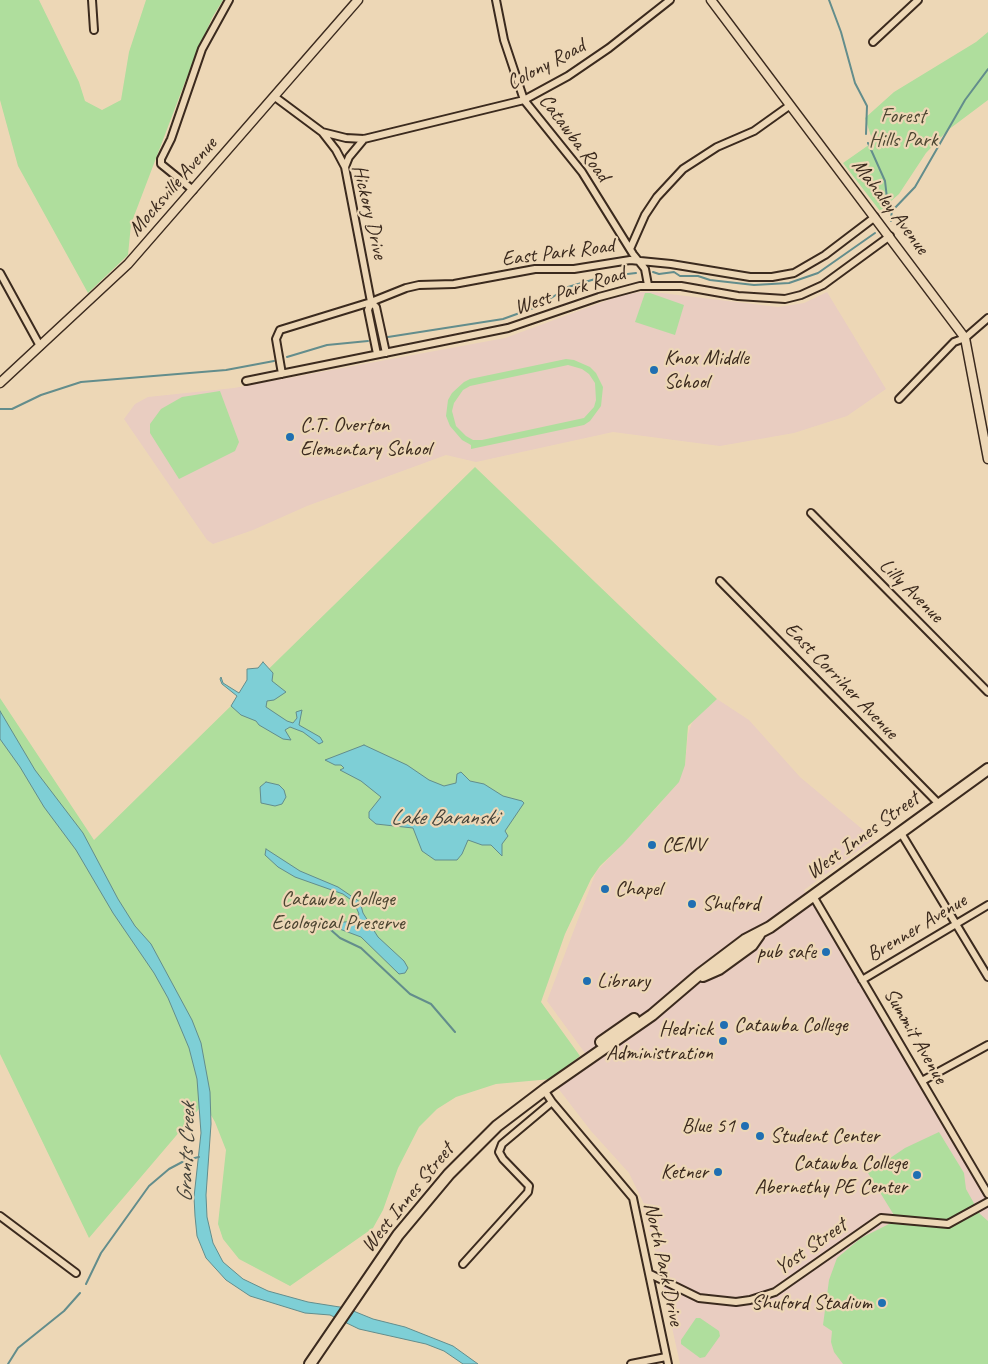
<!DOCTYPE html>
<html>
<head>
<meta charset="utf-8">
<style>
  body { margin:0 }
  canvas { display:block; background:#edd7b6 }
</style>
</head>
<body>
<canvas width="988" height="1364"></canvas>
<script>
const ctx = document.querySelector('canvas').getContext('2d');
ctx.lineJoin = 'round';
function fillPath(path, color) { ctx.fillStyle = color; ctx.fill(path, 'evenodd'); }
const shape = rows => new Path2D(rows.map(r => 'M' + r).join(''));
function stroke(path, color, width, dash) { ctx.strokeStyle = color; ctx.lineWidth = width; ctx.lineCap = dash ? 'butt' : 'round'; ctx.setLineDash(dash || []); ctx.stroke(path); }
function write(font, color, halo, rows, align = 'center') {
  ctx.font = font + ' Caveat,sans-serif'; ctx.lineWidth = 4.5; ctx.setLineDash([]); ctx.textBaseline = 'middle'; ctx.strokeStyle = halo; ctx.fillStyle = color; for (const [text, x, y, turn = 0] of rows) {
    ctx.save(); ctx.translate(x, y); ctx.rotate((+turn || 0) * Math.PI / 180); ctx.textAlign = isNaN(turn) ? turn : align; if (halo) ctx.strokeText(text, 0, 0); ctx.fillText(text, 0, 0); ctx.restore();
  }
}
const built = shape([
  [640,292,653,292,778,307,804,303,827,292,886,389,847,416,794,433,720,446,613,432,476,462,446,455,307,506,253,530,213,544,207,540,124,419,135,404,148,397,234,388,505,338,619,296],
  [717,699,749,720,800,777,874,839,804,890,988,1202,988,1364,680,1364,656,1254,642,1206,644,1204,629,1173,591,1131,554,1083,593,1064,547,1001,596,872,660,804,685,765,688,734,693,720]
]);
const green = shape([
  [0,0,39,0,79,82,85,101,102,110,121,100,129,52,146,0,223,0,212,18,185,82,131,224,128,255,88,293,18,166,0,100],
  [988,32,988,100,948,130,926,153,899,194,880,211,843,163,873,142,865,118,894,92,976,42],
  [645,293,650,293,684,305,675,335,635,322],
  [566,359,574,360,590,367,596,373,603,387,601,406,590,421,584,425,471,449,471,445,462,440,450,426,446,416,448,400,452,393,464,382,470,379],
  [568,365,582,369,589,374,595,383,596,400,594,407,584,418,482,440,473,440,466,436,456,426,452,411,454,403,463,390,470,386],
  [220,391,239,442,235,451,179,479,150,433,150,424,161,409,182,397],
  [475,467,717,699,688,726,685,765,679,782,623,844,600,866,591,879,565,934,541,1002,580,1056,551,1079,496,1084,456,1097,437,1109,419,1127,398,1168,383,1210,373,1228,290,1286,239,1259,223,1239,218,1224,226,1150,215,1122,204,1103,89,1238,0,1054,0,698,94,840],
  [939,1132,964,1173,966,1189,980,1214,988,1221,988,1364,843,1364,834,1352,831,1342,832,1331,823,1325,829,1280,837,1258,861,1238,897,1220,868,1173,905,1148],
  [696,1318,700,1318,719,1331,720,1336,705,1357,700,1358,681,1344,681,1340]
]);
const water = shape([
  [263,662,273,673,272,681,286,692,274,700,267,701,266,707,287,721,293,723,297,718,296,712,302,710,299,725,320,737,323,742,319,744,303,732,290,727,285,730,291,740,283,739,259,725,256,721,241,715,231,706,237,696,222,684,220,679,221,677,223,683,239,693,247,680,247,669,258,668,263,662],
  [0,711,35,770,83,833,118,899,135,926,151,944,192,1020,201,1043,210,1092,211,1124,206,1195,207,1217,213,1243,223,1262,243,1279,268,1291,308,1302,346,1308,373,1319,405,1327,453,1346,478,1364,463,1364,444,1351,426,1344,359,1329,330,1315,305,1313,250,1296,226,1280,206,1258,197,1236,195,1216,194,1197,201,1133,197,1079,189,1048,168,998,154,973,113,913,76,850,44,807,20,767,0,739,0,711],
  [364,745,407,765,429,780,444,786,456,783,457,774,461,772,470,781,484,784,503,796,522,801,524,803,505,831,508,836,502,844,502,856,491,845,482,845,468,840,462,854,457,860,435,860,422,851,413,828,376,824,369,818,369,812,381,797,361,781,340,770,344,768,341,765,335,765,325,760,364,745],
  [266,782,279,785,284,790,286,797,282,804,275,806,261,803,260,787,266,782],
  [266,849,300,871,338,887,360,902,363,913,378,937,404,961,408,968,405,973,399,974,361,937,337,928,334,923,355,921,359,914,354,902,343,894,295,877,278,867,265,855,266,849]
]);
const stream = shape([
  [829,0,841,32,855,83,867,106,866,134],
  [868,143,885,181,887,198,892,207,891,221],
  [892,211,915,187,965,100,988,69],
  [653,272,659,274,674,272,680,276,698,276,710,280,754,285,789,283,818,273,875,233],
  [388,337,503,319,539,306,568,287,602,277,636,273],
  [287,357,327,345,368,341],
  [0,409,12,409,41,395,81,382,226,370,274,361],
  [322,922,340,938,361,948,410,994,431,1004,455,1032],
  [86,1284,101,1253,149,1186,169,1169,186,1160,199,1157],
  [8,1364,18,1348,64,1311,80,1293]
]);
const minor = shape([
  [92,0,94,30],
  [496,0,504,40,524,100,582,172,633,254,645,269,648,285],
  [873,42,918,0],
  [275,97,322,132,336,150,345,167,371,302],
  [322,132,346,138,364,139,524,100,568,76,609,48,670,0],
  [345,167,349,157,364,139],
  [193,190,161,164,161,159,171,139,202,49,229,0],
  [630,249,645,215,657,197,683,169,717,147,754,131,789,106],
  [0,273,40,346],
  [377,354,368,310,371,302,376,307,386,353],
  [282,374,276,339,280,330,371,302,406,288,419,285,454,284,535,269,574,269,630,260,671,264,750,277,772,277,794,273,806,266,825,255,875,217],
  [246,381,508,328,599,297,640,286,681,286,738,296,785,299,801,295,823,285,890,236],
  [899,399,954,342,965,338,988,318],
  [811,513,988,692],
  [720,581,939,804],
  [901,833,988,977],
  [813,896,988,1194],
  [862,980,988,905],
  [922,1081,988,1045],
  [544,1090,552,1102,633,1198,668,1364],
  [0,1216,76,1273],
  [463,1264,528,1192,529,1186,503,1159,499,1152,502,1144,552,1102],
  [650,1274,699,1298,736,1302,750,1300,775,1292,881,1218,948,1224,988,1202],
  [631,1364,666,1357]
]);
const tertiary = shape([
  [711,0,965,338,988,459],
  [0,383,128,264,358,0]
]);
const primary = shape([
  [703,976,719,969,752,945,759,935],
  [601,1042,634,1019],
  [310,1364,398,1235,449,1174,497,1126,547,1088,652,1015,700,974,745,940,770,927,988,769]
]);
const markers = [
  [654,370,5,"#1f6fb2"],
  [290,437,5,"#1f6fb2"],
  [652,845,5,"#1f6fb2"],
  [605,889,5,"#1f6fb2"],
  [692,904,5,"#1f6fb2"],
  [826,952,5,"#1f6fb2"],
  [587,981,5,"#1f6fb2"],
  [724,1025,5,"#1f6fb2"],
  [723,1041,5,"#1f6fb2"],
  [745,1126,5,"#1f6fb2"],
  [760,1136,5,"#1f6fb2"],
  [718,1172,5,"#1f6fb2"],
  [917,1175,5,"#1f6fb2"],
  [882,1303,5,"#1f6fb2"]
];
const streetNames = [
  ["Colony Road",546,65,-28],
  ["Catawba Road",574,138,53],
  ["Mocksville Avenue",173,187,-49],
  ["Mahaley Avenue",890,207,53],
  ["Hickory Drive",369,212,77],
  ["East Park Road",558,253,-7],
  ["West Park Road",570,291,-18],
  ["Lilly Avenue",911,591,45],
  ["East Corriher Avenue",841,681,46],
  ["West Innes Street",863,836,-36],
  ["Brenner Avenue",917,928,-31],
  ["Summit Avenue",915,1036,60],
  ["West Innes Street",408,1198,-51],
  ["Yost Street",811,1247,-35],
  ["North Park Drive",663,1264,78]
];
const parkNames = [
  ["Forest",903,116],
  ["Hills Park",903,140],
  ["Catawba College",338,899],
  ["Ecological Preserve",338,923]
];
const poiNames = [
  ["Knox Middle",664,358],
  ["School",664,382],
  ["C.T. Overton",300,425],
  ["Elementary School",300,449],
  ["CENV",662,845],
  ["Chapel",615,889],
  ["Shuford",702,904],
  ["pub safe",816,952,"right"],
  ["Library",597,981],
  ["Catawba College",734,1025],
  ["Hedrick",713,1029,"right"],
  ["Administration",713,1053,"right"],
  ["Blue 51",735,1126,"right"],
  ["Student Center",770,1136],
  ["Catawba College",907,1163,"right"],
  ["Abernethy PE Center",907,1187,"right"],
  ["Ketner",708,1172,"right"],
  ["Shuford Stadium",872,1303,"right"]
];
const waterNames = [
  ["Lake Baranski",444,818],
  ["Grants Creek",187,1153,-88]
];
fillPath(built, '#e9cdc1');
fillPath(green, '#afde9d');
fillPath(water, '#7ecfd6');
stroke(water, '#638d8c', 1);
stroke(stream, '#638d8c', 2);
stroke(minor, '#3b2a1e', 10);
stroke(tertiary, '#3b2a1e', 11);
stroke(primary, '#3b2a1e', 14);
stroke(minor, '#edd7b6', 6);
stroke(tertiary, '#edd7b6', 8);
stroke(primary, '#edd7b6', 10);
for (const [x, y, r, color] of markers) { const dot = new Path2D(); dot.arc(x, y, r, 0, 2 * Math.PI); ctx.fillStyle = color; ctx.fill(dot); stroke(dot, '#edd7b6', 2); }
write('21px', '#3b2a1e', '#edd7b6', streetNames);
write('21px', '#4c4531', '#edd7b6', parkNames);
write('21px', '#3b2a1e', '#edd7b6', poiNames, 'left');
write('italic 22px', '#45433a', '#edd7b6', waterNames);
</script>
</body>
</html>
